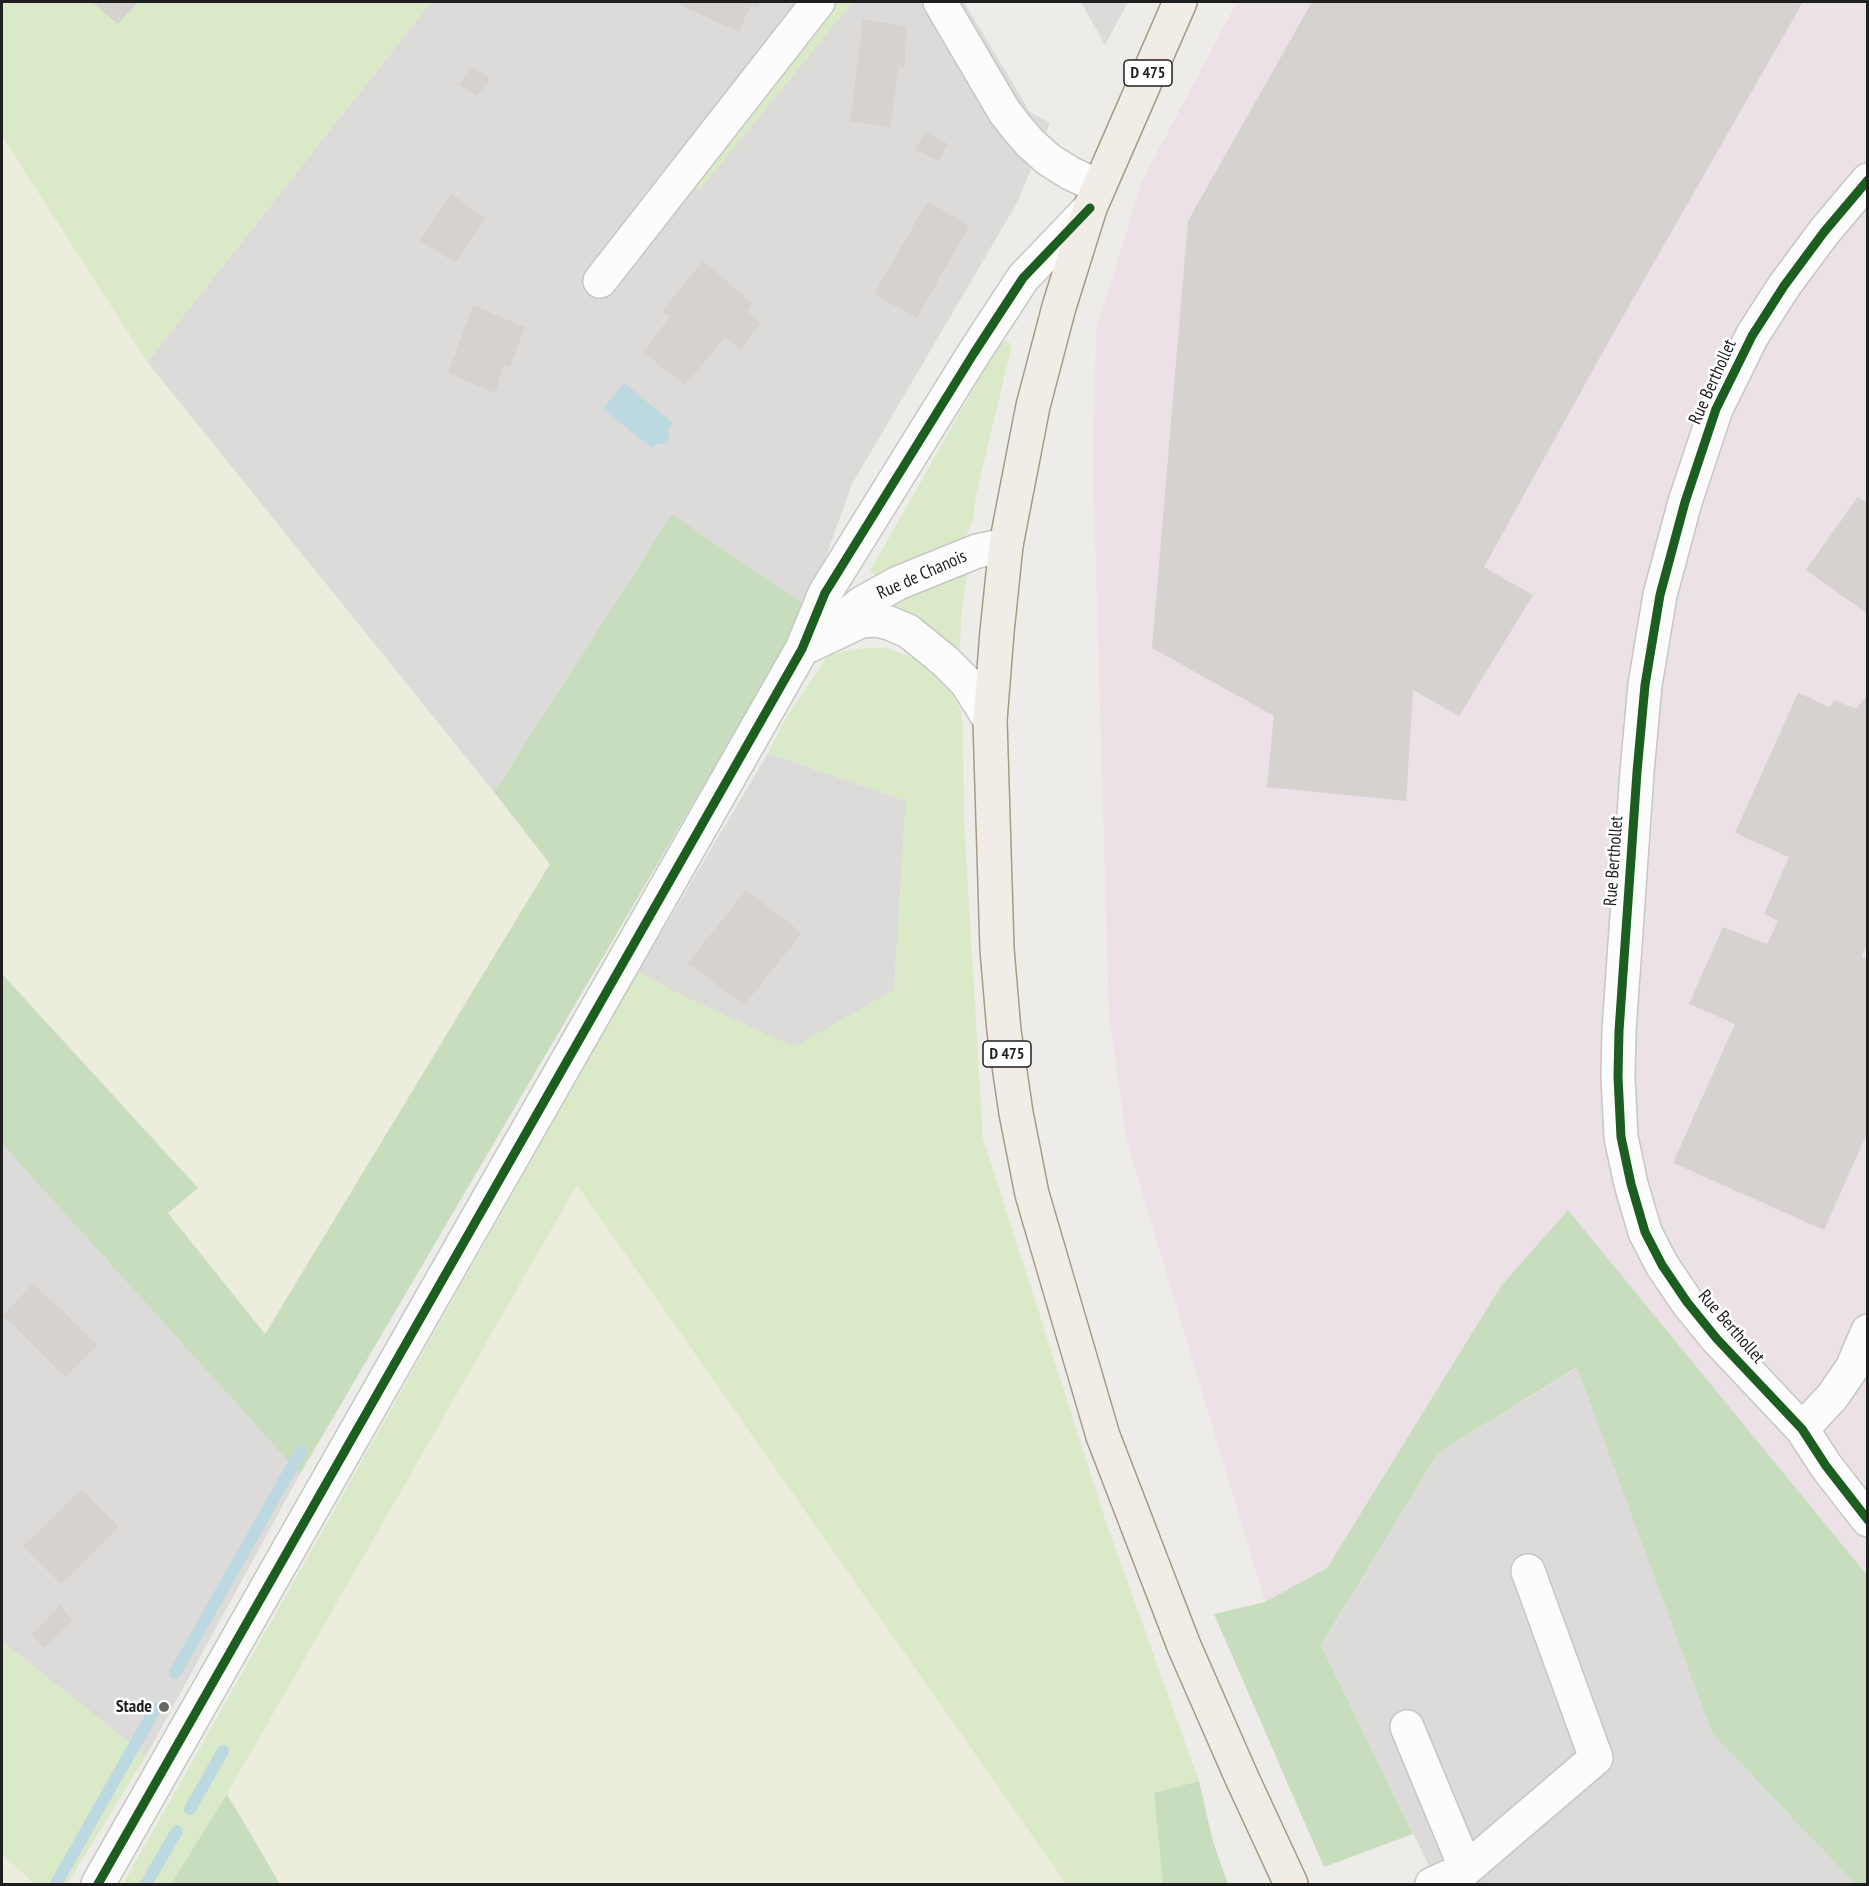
<!DOCTYPE html>
<html>
<head>
<meta charset="utf-8">
<style>
  body { margin:0 }
  #map { position:relative; width:1869px; height:1886px; overflow:hidden; background:#eeece8; font-family:"PT Sans Narrow",sans-serif }
  canvas { display:block }
  .frame { position:absolute; inset:0; border:3px solid #1f1f1f; pointer-events:none }
</style>
</head>
<body>
<div id="map">
<canvas width="1869" height="1886"></canvas>
<div class="frame"></div>
</div>
<script>
const ctx = document.querySelector('canvas').getContext('2d');
ctx.lineJoin = 'round';
function fillPath(path, color) { ctx.fillStyle = color; ctx.fill(path, 'evenodd'); }
const shape = rows => new Path2D(rows.map(r => 'M' + r).join(''));
function stroke(path, color, width, dash) { ctx.strokeStyle = color; ctx.lineWidth = width; ctx.lineCap = dash ? 'butt' : 'round'; ctx.setLineDash(dash || []); ctx.stroke(path); }
function write(font, color, halo, rows, align = 'center') {
  ctx.font = font + ' "PT Sans Narrow",sans-serif'; ctx.lineWidth = 5; ctx.setLineDash([]); ctx.textBaseline = 'middle'; ctx.strokeStyle = halo; ctx.fillStyle = color; for (const [text, x, y, turn = 0] of rows) {
    ctx.save(); ctx.translate(x, y); ctx.rotate((+turn || 0) * Math.PI / 180); ctx.textAlign = isNaN(turn) ? turn : align; if (halo) ctx.strokeText(text, 0, 0); ctx.fillText(text, 0, 0); ctx.restore();
  }
}
const residential = shape([
  [431,2,964,2,1030,112,1050,123,1017,203,852,484,808,607,672,514,494,792,147,362],
  [1081,2,1128,2,1105,45],
  [768,753,906,801,894,990,794,1048,679,994,638,972],
  [2,1144,300,1474,146,1756,2,1641],
  [1578,1367,1712,1733,1855,1884,1567,1884,1564,1882,1555,1884,1438,1884,1321,1647,1438,1453]
]);
const industrial = shape([
  [1237,2,1867,2,1867,1575,1568,1210,1501,1286,1327,1568,1265,1602,1127,1142,1109,1014,1093,467,1096,331,1142,181]
]);
const farmland = shape([
  [2,136,147,362,551,864,265,1334,167,1212,198,1188,2,974],
  [577,1184,1066,1884,280,1884,227,1794],
  [2,1854,35,1884,2,1884]
]);
const grass = shape([
  [2,2,431,2,147,362,2,136],
  [831,2,853,2,699,191,695,187,692,180],
  [1006,340,1012,345,976,495,973,520,966,535,950,549,879,578,870,571,998,346],
  [959,574,967,575,961,617,960,651,884,606],
  [864,648,886,648,911,657,927,665,941,677,952,692,961,711,963,726,964,821,983,1138,1106,1522,1199,1781,1154,1793,1163,1884,1066,1884,577,1185,227,1794,171,1884,123,1884,638,972,679,994,794,1047,894,990,906,801,768,753,784,721,828,655],
  [2,1641,146,1756,67,1884,35,1884,2,1854]
]);
const forest = shape([
  [672,514,808,607,300,1474,2,1144,2,974,198,1188,168,1213,265,1334,550,864,494,792],
  [1568,1210,1867,1575,1867,1884,1855,1884,1712,1733,1577,1367,1438,1453,1321,1646,1413,1834,1324,1867,1214,1614,1265,1602,1327,1568,1501,1286],
  [1199,1781,1213,1842,1228,1884,1163,1884,1154,1793],
  [227,1794,280,1884,171,1884]
]);
const water = shape([
  [624,383,673,423,668,429,670,437,666,443,656,444,652,448,603,409]
]);
const stream = shape([
  [175,1673,301,1451],
  [190,1809,223,1751],
  [56,1884,155,1709],
  [146,1884,177,1831]
]);
const building = shape([
  [92,2,138,2,118,24],
  [681,2,760,2,758,9,750,6,739,32,679,5],
  [1312,2,1803,2,1610,339,1484,567,1533,595,1459,716,1413,690,1406,801,1267,787,1274,716,1152,648,1188,221],
  [863,19,906,27,905,66,899,67,890,127,850,121],
  [473,67,490,79,477,96,459,85],
  [925,132,948,144,939,161,915,150],
  [451,194,486,218,455,263,420,240],
  [928,201,969,226,917,318,874,294],
  [703,261,752,303,747,311,761,323,740,349,725,337,685,385,643,352,670,317,662,311],
  [473,305,525,327,510,366,504,365,495,393,448,373],
  [1858,497,1868,503,1868,614,1806,570],
  [1798,693,1830,707,1834,700,1856,709,1868,694,1868,943,1861,957,1868,960,1868,1131,1824,1230,1673,1163,1735,1024,1689,1004,1723,927,1767,944,1778,921,1764,914,1789,857,1735,833],
  [746,890,802,933,744,1005,688,963],
  [33,1283,97,1344,66,1377,3,1316],
  [82,1489,119,1527,61,1584,23,1546],
  [60,1605,72,1621,44,1648,32,1634]
]);
const minor = shape([
  [940,2,1004,111,1017,128,1030,143,1049,160,1070,173,1099,187],
  [1868,180,1824,232,1784,286,1752,336,1716,409,1685,502,1660,595,1645,685,1637,772,1619,1031,1618,1077,1621,1137,1631,1184,1645,1232,1662,1265,1687,1302,1717,1339,1802,1429,1826,1466,1868,1520],
  [600,281,818,2],
  [835,624,862,603,898,583,977,551,1006,545],
  [802,649,861,621,877,620,889,623,908,631,945,661,966,682,990,720],
  [1802,1429,1832,1397,1852,1368,1868,1331],
  [1407,1727,1466,1869],
  [98,1884,802,649,825,593,974,353,1023,278,1090,208],
  [1432,1884,1466,1869,1596,1758,1528,1571]
]);
const major = shape([
  [1180,2,1090,208,1059,307,1033,406,1006,545,997,632,990,720,997,949,1004,1031,1016,1113,1032,1194,1103,1436,1184,1646,1241,1776,1291,1884]
]);
const cycleway = shape([
  [1868,180,1824,232,1784,286,1752,336,1716,409,1685,502,1660,595,1645,685,1637,772,1619,1031,1618,1077,1621,1137,1631,1184,1645,1232,1662,1265,1687,1302,1717,1339,1802,1429,1826,1466,1868,1520],
  [98,1884,802,649,825,593,974,353,1023,278,1090,208]
]);
const markers = [
  [164,1707,6,"#676765"]
];
const shields = [
  [1148,73,48],
  [1007,1054,48]
];
const shieldNames = [
  ["D 475",1148,73],
  ["D 475",1007,1054]
];
const streetNames = [
  ["Rue Berthollet",1713,382,-66],
  ["Rue de Chanois",922,575,-24],
  ["Rue Berthollet",1614,861,-86],
  ["Rue Berthollet",1731,1327,49]
];
const poiNames = [
  ["Stade",152,1707]
];
fillPath(residential, '#dddbd9');
fillPath(industrial, '#ebe1e6');
fillPath(farmland, '#eceddc');
fillPath(grass, '#daeac8');
fillPath(forest, '#c8dcbe');
fillPath(water, '#bcd8e0');
stroke(stream, '#bcd8e0', 12);
fillPath(building, '#d5d2cf');
stroke(minor, '#c6c6c4', 36);
stroke(major, '#a49b84', 36);
stroke(minor, '#fcfcfc', 33);
stroke(major, '#f1ece5', 33);
stroke(cycleway, '#1b5e20', 9);
for (const [x, y, r, color] of markers) { const dot = new Path2D(); dot.arc(x, y, r, 0, 2 * Math.PI); ctx.fillStyle = color; ctx.fill(dot); stroke(dot, '#fff', 2); }
for (const [x, y, w] of shields) { const box = new Path2D(); box.roundRect(x - w / 2, y - 13, w, 26, 4.5); ctx.fillStyle = '#fff'; ctx.fill(box); stroke(box, '#1f1f1f', 1.5); }
write('bold 16px', '#1f1f1f', null, shieldNames);
write('18px', '#1f1f1f', '#fff', streetNames);
write('bold 18px', '#1f1f1f', '#fff', poiNames, 'right');
</script>
</body>
</html>
